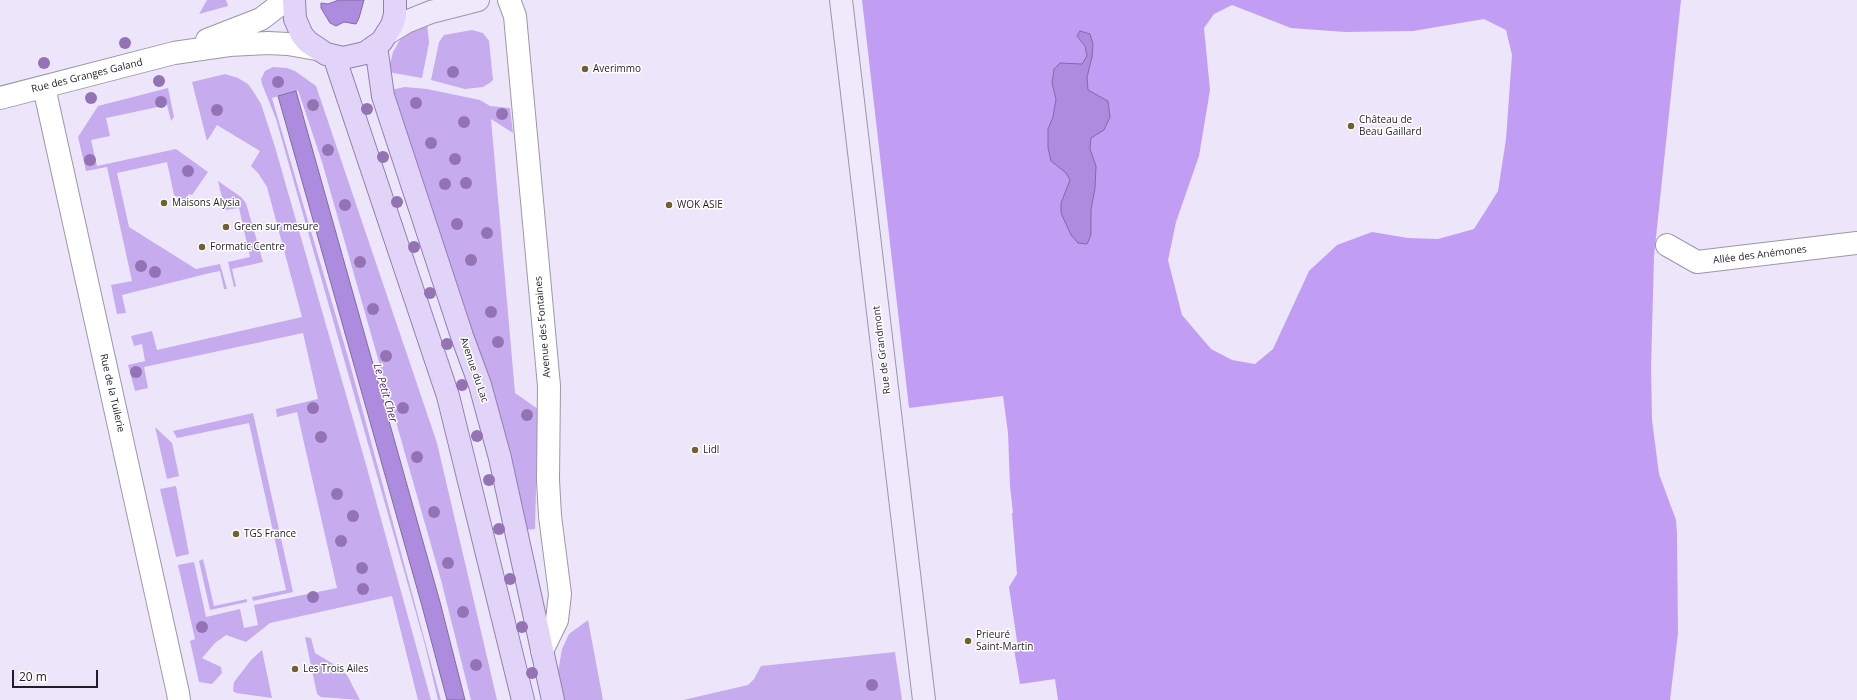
<!DOCTYPE html>
<html>
<head>
<meta charset="utf-8">
<style>
  body { margin:0 }
  #map { position:relative; width:1857px; height:700px; overflow:hidden; background:#ede6fb; font-family:"Open Sans",sans-serif }
  canvas { display:block }
  .scale { position:absolute; left:12px; top:670px; width:86px; height:18px; box-sizing:border-box; border:2px solid #211e25; border-top:0; padding-left:5px; font-size:12px; line-height:14px; white-space:nowrap; color:#211e25; -webkit-text-stroke:3px #fff; paint-order:stroke }
</style>
</head>
<body>
<div id="map">
<canvas width="1857" height="700"></canvas>
<div class="scale">20 m</div>
</div>
<script>
const ctx = document.querySelector('canvas').getContext('2d');
ctx.lineJoin = 'round';
function fillPath(path, color) { ctx.fillStyle = color; ctx.fill(path, 'evenodd'); }
const shape = rows => new Path2D(rows.map(r => 'M' + r).join(''));
function stroke(path, color, width, dash) { ctx.strokeStyle = color; ctx.lineWidth = width; ctx.lineCap = dash ? 'butt' : 'round'; ctx.setLineDash(dash || []); ctx.stroke(path); }
function write(font, color, halo, rows, align = 'center') {
  ctx.font = font + ' "Open Sans",sans-serif'; ctx.lineWidth = 3; ctx.setLineDash([]); ctx.textBaseline = 'middle'; ctx.strokeStyle = halo; ctx.fillStyle = color; for (const [text, x, y, turn = 0] of rows) {
    ctx.save(); ctx.translate(x, y); ctx.rotate((+turn || 0) * Math.PI / 180); ctx.textAlign = isNaN(turn) ? turn : align; if (halo) ctx.strokeText(text, 0, 0); ctx.fillText(text, 0, 0); ctx.restore();
  }
}
const green = shape([
  [207,0,226,0,228,6,199,14],
  [427,22,429,43,422,78,388,72,393,52,401,38],
  [472,30,483,33,489,41,493,80,491,82,483,87,465,89,431,80,439,42,444,35],
  [273,67,287,68,295,71,316,86,437,443,497,700,471,700,441,580,322,162,298,90,272,98,350,364,439,693,441,700,438,700,425,645,276,119,262,84,261,79,265,71],
  [225,74,238,78,248,84,253,91,261,104,275,147,365,461,431,700,418,700,392,596,270,623,246,642,226,635,215,643,202,658,221,667,222,673,212,684,199,682,190,641,195,639,178,565,194,562,206,617,240,609,244,628,258,625,254,605,337,588,297,412,277,417,276,409,318,399,303,333,144,367,148,388,135,391,128,365,145,361,142,344,134,346,131,336,152,331,157,350,302,317,267,187,258,173,251,166,260,151,217,125,207,141,192,82],
  [405,87,427,89,480,100,490,106,510,108,513,133,491,119,515,393,538,409,535,529,526,530,386,91],
  [168,88,174,117,171,121,167,105,106,118,110,136,91,140,97,166,176,149,208,172,192,195,189,194,184,201,174,195,167,162,117,173,129,227,196,269,220,264,227,289,224,289,220,271,210,273,122,295,126,313,117,314,111,285,132,281,107,167,86,171,78,137,98,106],
  [218,181,241,197,246,203,263,262,232,269,236,286,234,287,228,262,250,257,239,208,225,210],
  [253,413,293,592,253,601,252,597,286,590,249,423,177,438,173,431],
  [155,427,172,443,179,476,167,479],
  [176,486,189,554,176,557,160,489],
  [203,559,214,606,247,599,247,602,210,610,199,561],
  [588,620,603,700,563,700,558,672,562,649,569,634],
  [305,637,311,638,315,653,335,665,347,675,360,700,321,697,317,694],
  [262,650,272,698,236,693,233,691,234,682,251,660],
  [895,652,902,700,683,700,748,685,754,679,761,666]
]);
const forest = shape([
  [862,0,1681,0,1654,256,1651,368,1652,420,1659,474,1676,520,1677,534,1678,633,1670,700,1058,700,1055,679,1020,684,1014,649,1018,648,1009,587,1017,574,1012,513,1013,513,1010,486,1008,433,1003,396,909,408],
  [1232,5,1291,28,1345,32,1413,31,1484,19,1506,30,1512,55,1506,139,1498,191,1474,229,1438,239,1408,238,1372,232,1337,245,1309,271,1273,349,1255,364,1232,360,1211,349,1182,315,1168,260,1176,222,1199,156,1210,90,1204,28,1214,14]
]);
const water = shape([
  [339,0,364,0,359,18,356,24,344,22,336,26,330,23,321,8,321,3,328,4,339,0],
  [1080,31,1090,34,1093,44,1092,57,1087,77,1088,90,1108,101,1110,117,1104,130,1091,138,1090,149,1096,166,1095,188,1091,210,1091,235,1087,244,1078,243,1071,235,1061,213,1061,203,1070,180,1066,173,1051,161,1048,148,1048,129,1053,117,1056,99,1052,83,1054,69,1060,63,1082,64,1087,56,1085,46,1077,36,1080,31],
  [296,91,440,602,465,700,447,700,422,606,278,96,296,91]
]);
const street = shape([
  [509,0,515,16,549,386,548,480,550,516,560,594,557,620,542,651],
  [207,40,261,19,286,0],
  [44,87,178,693,179,700],
  [0,98,174,53,229,45,268,43,288,44,316,49],
  [1667,245,1697,262,1857,243]
]);
const secondary = shape([
  [841,0,924,700],
  [388,33,406,22,431,12,478,0]
]);
const primary = shape([
  [294,0,295,19,302,35,308,42,326,54,343,58,365,53,382,41,392,25,395,15,395,0],
  [376,46,383,96,462,336,480,385,500,458,553,700],
  [334,56,448,396,523,700]
]);
const trees = [
  [125,43],
  [44,63],
  [453,72],
  [159,81],
  [278,82],
  [91,98],
  [161,102],
  [416,103],
  [313,105],
  [367,109],
  [217,110],
  [502,114],
  [464,122],
  [431,143],
  [328,150],
  [383,157],
  [455,159],
  [90,160],
  [188,171],
  [466,183],
  [445,184],
  [397,202],
  [345,205],
  [457,224],
  [487,233],
  [414,247],
  [471,260],
  [360,262],
  [141,266],
  [155,272],
  [430,293],
  [373,309],
  [491,312],
  [498,342],
  [447,344],
  [386,356],
  [136,372],
  [462,385],
  [313,408],
  [403,408],
  [527,415],
  [477,436],
  [321,437],
  [417,457],
  [489,480],
  [337,494],
  [434,512],
  [353,516],
  [499,529],
  [341,541],
  [448,563],
  [362,568],
  [510,579],
  [363,589],
  [313,597],
  [463,612],
  [202,627],
  [522,627],
  [476,665],
  [532,673],
  [872,685]
];
const markers = [
  [585,69,4,"#71612f"],
  [1351,126,4,"#71612f"],
  [164,203,4,"#71612f"],
  [669,205,4,"#71612f"],
  [226,227,4,"#71612f"],
  [202,247,4,"#71612f"],
  [695,450,4,"#71612f"],
  [236,534,4,"#71612f"],
  [968,641,4,"#71612f"],
  [295,669,4,"#71612f"]
];
const poiNames = [
  ["Averimmo",593,69],
  ["Château de",1359,120],
  ["Beau Gaillard",1359,132],
  ["Maisons Alysia",172,203],
  ["WOK ASIE",677,205],
  ["Green sur mesure",234,227],
  ["Formatic Centre",210,247],
  ["Lidl",703,450],
  ["TGS France",244,534],
  ["Prieuré",976,635],
  ["Saint-Martin",976,647],
  ["Les Trois Ailes",303,669]
];
const streetNames = [
  ["Rue des Granges Galand",87,76,-14],
  ["Allée des Anémones",1760,255,-7],
  ["Avenue des Fontaines",543,327,-95],
  ["Rue de Grandmont",882,350,-97],
  ["Avenue du Lac",474,370,71],
  ["Rue de la Tuilerie",112,393,77]
];
const waterNames = [
  ["Le Petit Cher",385,393,74]
];
fillPath(green, '#c6abef');
fillPath(forest, '#c19ef3');
fillPath(water, '#ad8bde');
stroke(water, '#836aa6', 1);
stroke(street, '#9d96a9', 24);
stroke(secondary, '#9d96a9', 24);
stroke(primary, '#9180ac', 24);
stroke(street, '#fff', 22);
stroke(secondary, '#f0e9fc', 22);
stroke(primary, '#e2d3f9', 22);
ctx.fillStyle = '#9373b3';
for (const [x, y] of trees) { ctx.beginPath(); ctx.arc(x, y, 6, 0, 2 * Math.PI); ctx.fill(); }
for (const [x, y, r, color] of markers) { const dot = new Path2D(); dot.arc(x, y, r, 0, 2 * Math.PI); ctx.fillStyle = color; ctx.fill(dot); stroke(dot, '#fff', 1.5); }
write('10px', '#211e25', '#fff', poiNames, 'left');
write('10px', '#211e25', '#fff', streetNames);
write('italic 11px', '#522183', '#fff', waterNames);
</script>
</body>
</html>
